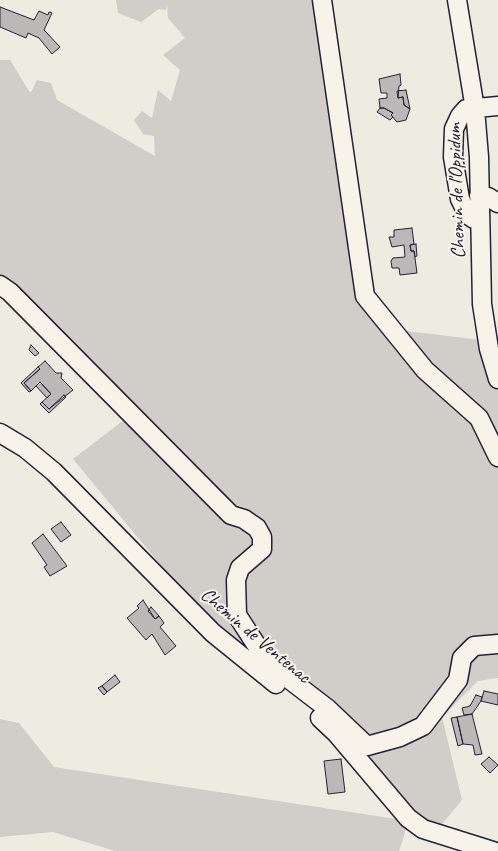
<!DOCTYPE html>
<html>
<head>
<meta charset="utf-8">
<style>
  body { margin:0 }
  canvas { display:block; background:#eeebe1 }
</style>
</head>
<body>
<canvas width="498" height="851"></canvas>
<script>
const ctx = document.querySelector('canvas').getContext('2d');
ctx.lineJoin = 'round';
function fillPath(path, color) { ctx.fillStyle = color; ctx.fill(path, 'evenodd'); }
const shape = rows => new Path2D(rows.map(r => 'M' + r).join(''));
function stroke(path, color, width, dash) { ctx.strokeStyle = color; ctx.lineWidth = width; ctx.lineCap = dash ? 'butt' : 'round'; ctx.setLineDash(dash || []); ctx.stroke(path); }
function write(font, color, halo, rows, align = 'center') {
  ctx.font = font + ' Caveat,sans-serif'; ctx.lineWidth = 4; ctx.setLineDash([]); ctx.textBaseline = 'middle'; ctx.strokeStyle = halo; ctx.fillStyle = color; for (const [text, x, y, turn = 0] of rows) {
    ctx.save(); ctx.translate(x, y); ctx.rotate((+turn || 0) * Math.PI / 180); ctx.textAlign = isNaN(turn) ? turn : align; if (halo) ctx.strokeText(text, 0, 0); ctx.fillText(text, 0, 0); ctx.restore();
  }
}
const green = shape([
  [116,0,323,0,364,291,398,330,498,342,498,678,478,681,442,717,462,800,438,829,407,826,399,851,115,851,53,832,0,837,0,719,19,723,54,767,396,819,396,789,285,679,229,639,173,580,73,459,133,413,0,288,0,60,10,60,29,91,31,92,37,80,51,83,57,100,155,156,154,136,143,134,134,120,142,111,152,118,158,90,171,101,180,70,163,55,185,38,168,18,167,3,166,10,159,9,141,22,118,13]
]);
const building = shape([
  [0,7,34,20,39,11,48,15,49,12,52,13,44,30,60,47,52,54,39,38,28,33,26,38,0,27,0,7],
  [400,74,401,85,399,86,398,98,403,97,404,105,410,109,406,120,397,122,391,115,393,113,384,108,380,108,379,99,387,98,387,93,381,93,379,79,400,74],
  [406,90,410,109,404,105,403,97,398,98,397,91,406,90],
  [380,108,384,108,393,113,391,115,393,117,390,120,377,112,380,108],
  [412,228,414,244,410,245,411,251,414,251,417,273,400,275,399,268,392,268,391,261,393,258,405,257,404,245,392,247,389,237,394,237,394,230,412,228],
  [416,244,417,256,415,257,414,251,411,251,410,245,416,244],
  [31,345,39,353,35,356,29,350,31,345],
  [45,361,56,373,62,373,61,378,73,390,49,409,42,402,51,394,40,382,31,391,24,383,40,369,38,367,45,361],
  [38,367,40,369,24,383,31,391,29,392,21,383,38,367],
  [40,382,51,394,47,398,36,386,40,382],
  [64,395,66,397,49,413,40,404,42,402,49,409,64,395],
  [61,522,71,535,61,542,51,529,61,522],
  [43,534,67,566,50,576,44,567,47,565,32,543,43,534],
  [143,600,155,619,159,616,164,623,160,627,176,646,165,655,152,634,146,640,127,618,139,608,137,606,143,600],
  [151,607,159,616,155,619,148,611,151,607],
  [115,675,120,682,107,692,102,686,115,675],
  [102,686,107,692,104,695,98,688,102,686],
  [484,691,498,694,498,705,481,701,484,691],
  [476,695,482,697,481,701,472,714,464,715,462,708,470,706,476,695],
  [472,714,482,754,475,755,473,745,463,744,457,717,472,714],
  [457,717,463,744,458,746,451,718,457,717],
  [489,757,498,765,490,773,481,764,489,757],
  [341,759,345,792,328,794,324,761,341,759]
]);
const minor = shape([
  [322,0,365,296,425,370,479,418,498,457],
  [457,0,475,109,479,157,482,304,489,349,498,379],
  [479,196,488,197,498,203],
  [480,221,474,219,468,215,460,199,453,157,454,129,460,116,466,109,498,106],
  [0,285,10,292,231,515,244,519,257,528,262,537,262,549,240,568,236,580,237,615,268,663,328,709,367,746,400,737,423,726,458,680,462,658,474,646,498,644],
  [0,433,25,448,54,472,213,633,276,684],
  [320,718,336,733,408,818,423,829,493,851]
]);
const streetNames = [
  ["Chemin de l'Oppidum",457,191,-92],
  ["Chemin de Ventenac",255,636,40]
];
fillPath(green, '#d1cdc9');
fillPath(building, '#bbb8b7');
stroke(building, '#22223b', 1);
stroke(minor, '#22223b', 21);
stroke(minor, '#f7f3e8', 18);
write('20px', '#22223b', '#f7f3e8', streetNames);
</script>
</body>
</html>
